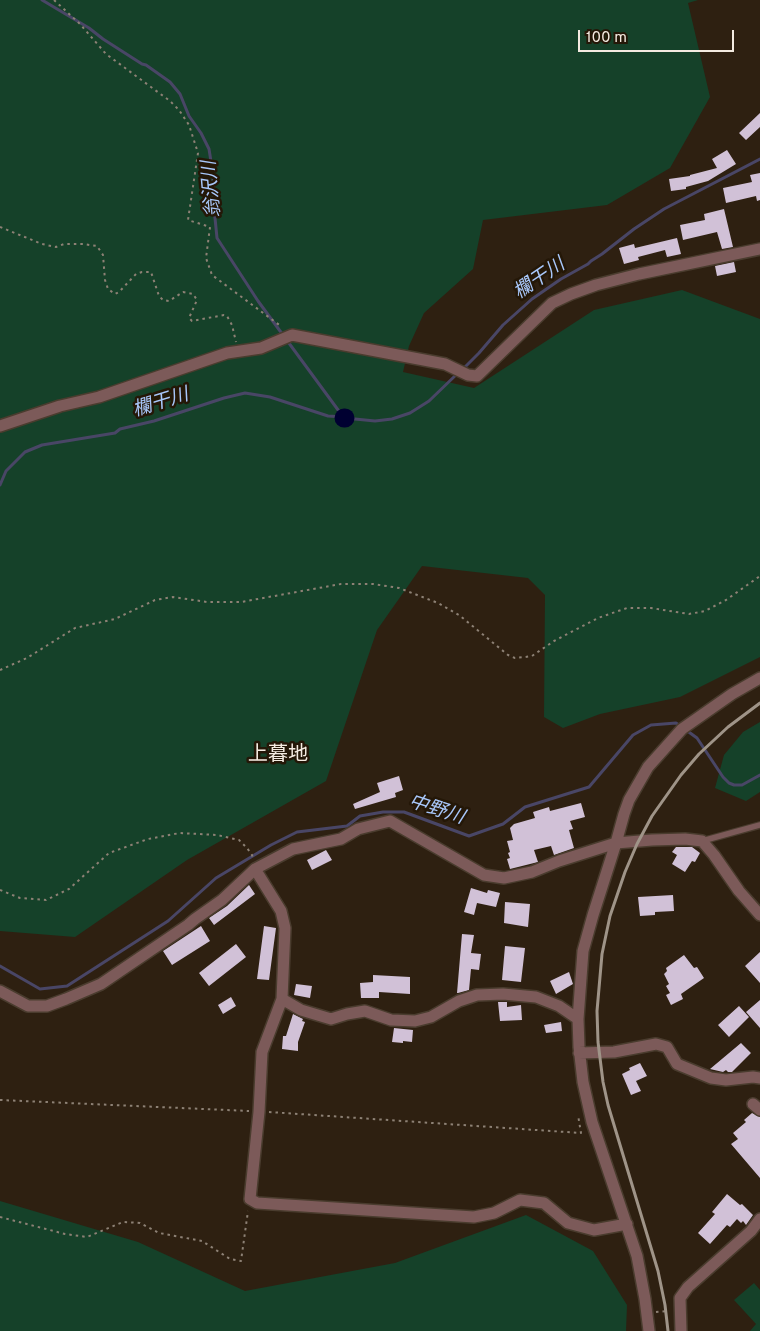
<!DOCTYPE html>
<html>
<head>
<meta charset="utf-8">
<style>
  body { margin:0 }
  #map { position:relative; width:760px; height:1331px; overflow:hidden; background:#2e2011; font-family:Overpass,sans-serif }
  canvas { display:block }
  .scale { position:absolute; left:578px; top:30px; width:156px; height:22px; box-sizing:border-box; border:2px solid #f4ebe1; border-top:0; padding-left:6px; font-size:15px; line-height:18px; white-space:nowrap; color:#f4ebe1; -webkit-text-stroke:4px #241707; paint-order:stroke }
</style>
</head>
<body>
<div id="map">
<canvas width="760" height="1331"></canvas>
<div class="scale">100 m</div>
</div>
<script>
const ctx = document.querySelector('canvas').getContext('2d');
ctx.lineJoin = 'round';
function fillPath(path, color) { ctx.fillStyle = color; ctx.fill(path, 'evenodd'); }
const shape = rows => new Path2D(rows.map(r => 'M' + r).join(''));
function stroke(path, color, width, dash) { ctx.strokeStyle = color; ctx.lineWidth = width; ctx.lineCap = dash ? 'butt' : 'round'; ctx.setLineDash(dash || []); ctx.stroke(path); }
function write(font, color, halo, rows, align = 'center') {
  ctx.font = font + ' Overpass,"Noto Sans JP",sans-serif'; ctx.lineWidth = 5; ctx.setLineDash([]); ctx.textBaseline = 'middle'; ctx.strokeStyle = halo; ctx.fillStyle = color; for (const [text, x, y, turn = 0] of rows) {
    ctx.save(); ctx.translate(x, y); ctx.rotate((+turn || 0) * Math.PI / 180); ctx.textAlign = isNaN(turn) ? turn : align; if (halo) ctx.strokeText(text, 0, 0); ctx.fillText(text, 0, 0); ctx.restore();
  }
}
const green = shape([
  [0,0,698,0,688,3,710,97,670,168,607,205,483,220,473,269,424,313,409,346,403,372,474,388,594,310,682,290,760,319,760,657,680,697,600,714,563,728,544,717,545,595,528,578,422,566,377,630,326,781,187,860,75,937,0,931],
  [760,722,760,792,746,801,715,788,724,755,743,732],
  [0,1201,138,1242,245,1291,395,1263,526,1215,593,1251,627,1305,626,1331,0,1331],
  [754,1283,760,1290,760,1331,750,1331,756,1324,734,1300]
]);
const stream = shape([
  [42,0,89,28,103,39,142,64,146,65,170,82,180,94,189,116,201,133,209,149,213,174,214,208,217,238,258,301,344,418],
  [463,369,479,353,503,325,532,299,561,279,588,264,591,261,602,254,634,229,664,209,760,159],
  [345,418,375,421,392,419,410,413,429,401,458,373],
  [0,485,6,471,25,452,42,445,115,433,120,429,154,421,224,398,245,393,270,397,328,416,344,417],
  [686,730,697,738,723,777,729,783,734,785,742,785,760,775],
  [0,966,40,989,67,986,168,921,216,878,271,845,297,832,347,826,360,816,383,812,404,812,469,836,503,824,525,807,589,787,633,735,651,725,676,723,681,726]
]);
const river = shape([
  [344,418,345,418]
]);
const building = shape([
  [760,113,760,127,746,140,739,133],
  [727,150,736,164,708,181,686,187,686,189,671,191,669,179,690,176,690,175,717,168,712,159],
  [760,173,760,200,757,201,756,196,726,203,723,188,752,182,750,175],
  [724,209,733,247,722,249,717,232,683,240,680,225,705,220,704,214],
  [677,238,681,254,667,257,665,250,638,257,639,260,624,264,619,248,634,244,635,248],
  [734,262,736,272,717,276,715,266],
  [399,776,403,790,395,793,396,797,355,809,353,804,380,792,377,783],
  [581,803,585,817,570,821,573,829,569,830,574,848,554,855,551,846,534,850,538,862,510,869,507,859,510,858,508,853,510,852,507,841,513,840,510,828,514,824,535,818,533,812,549,807,550,811],
  [676,847,692,847,700,853,695,862,692,861,685,872,672,864,677,855,672,852],
  [326,850,332,860,312,870,307,860],
  [249,885,255,894,214,925,209,918,227,906],
  [471,888,487,893,488,890,500,893,496,907,477,903,474,915,464,912],
  [673,895,674,911,655,912,655,915,640,916,638,897],
  [505,902,530,904,528,927,504,923],
  [201,926,210,941,172,965,163,951],
  [264,926,276,928,269,980,257,979],
  [462,934,474,935,471,953,481,954,479,970,471,969,469,990,458,993,457,993],
  [236,944,246,957,209,986,199,973],
  [505,946,525,948,521,982,502,980],
  [760,952,760,983,745,966],
  [684,955,694,968,697,967,704,978,681,994,683,999,671,1005,666,995,670,993,666,986,669,984,664,974,667,971,666,968],
  [569,972,573,984,556,994,550,981],
  [373,975,410,977,410,994,379,992,379,998,361,998,360,983,373,982],
  [296,984,312,986,310,998,294,995],
  [231,997,236,1006,223,1014,218,1005],
  [760,1000,760,1028,746,1012],
  [498,1002,507,1002,507,1007,521,1005,522,1020,500,1021],
  [739,1006,749,1017,729,1037,718,1025],
  [293,1014,303,1019,302,1021,305,1022,298,1042,298,1051,282,1049,283,1036,286,1036],
  [561,1022,562,1031,546,1033,544,1025],
  [394,1028,413,1030,412,1042,403,1041,403,1043,392,1042],
  [741,1043,751,1053,732,1072,728,1072,726,1070,723,1072,710,1069],
  [640,1063,647,1076,636,1081,641,1091,631,1095,622,1074,630,1070,629,1068],
  [752,1113,760,1117,760,1178,731,1144,738,1139,733,1133,746,1122,744,1120],
  [727,1194,740,1205,742,1204,753,1215,746,1225,743,1221,741,1223,737,1219,730,1227,727,1225,710,1244,698,1233,715,1214,712,1212]
]);
const path = shape([
  [54,0,80,24,106,54,170,101,179,110,189,125,198,153,188,220,210,227,206,258,212,275,282,327],
  [0,227,42,244,56,247,64,244,83,244,97,246,103,255,105,280,108,289,115,294,119,292,136,274,142,272,151,272,159,296,163,300,169,301,183,292,193,294,197,300,189,318,192,321,224,315,227,316,232,325,236,342],
  [0,670,27,658,75,628,115,619,155,600,173,597,207,602,241,602,341,584,373,584,399,588,438,603,459,615,508,655,515,658,525,657,532,656,554,641,598,618,627,608,651,608,689,614,705,611,726,600,760,576],
  [0,890,20,898,46,900,69,889,109,853,148,839,180,833,217,835,239,840,247,848,252,855,253,859],
  [0,1100,249,1111],
  [269,1112,581,1133,578,1115],
  [0,1217,65,1234,87,1237,123,1222,140,1223,159,1233,202,1241,230,1259,241,1261,248,1211],
  [656,1312,669,1311]
]);
const service = shape([
  [702,841,760,825]
]);
const minor = shape([
  [0,426,60,406,99,397,227,353,261,348,292,335,445,364,468,375,477,376,552,303,571,294,596,285,639,274,760,249],
  [255,869,281,911,285,928,282,999,262,1052,259,1112,250,1199,257,1203,474,1217,494,1213,520,1200,544,1203,568,1223,594,1230,627,1224],
  [0,991,28,1006,47,1006,66,999,101,984,188,925,195,919,222,900,255,869,293,849,341,839,358,829,390,821,484,875,504,878,532,872,559,861,616,843,652,840,685,839,702,841,714,855,739,891,760,915],
  [282,999,301,1010,331,1019,347,1014,365,1011,391,1020,415,1021,431,1017,459,1001,477,995,503,994,536,997,559,1006,578,1019],
  [579,1053,614,1052,656,1044,667,1047,677,1064,711,1078,726,1080,753,1077,760,1078],
  [753,1104,760,1110],
  [649,1331,645,1299,637,1256,592,1122,583,1082,579,1047,578,1019,583,951,593,915,616,843,624,814,629,800,648,767,682,729,732,694,760,678],
  [681,1331,680,1298,688,1287,751,1231,760,1219]
]);
const rail = shape([
  [668,1331,665,1305,658,1271,608,1105,603,1082,598,1042,597,1011,602,954,610,916,625,872,637,844,652,816,681,775,699,754,728,727,760,703]
]);
const waterNames = [
  ["翁沢川",213,189,-95],
  ["欄干川",540,280,-34],
  ["欄干川",161,404,-17],
  ["中野川",436,811,18]
];
const quarterNames = [
  ["上暮地",278,756]
];
fillPath(green, '#154129');
stroke(stream, '#494666', 3);
stroke(river, '#000031', 19);
fillPath(building, '#d1c1d7');
stroke(service, '#4a3c2e', 8);
stroke(minor, '#4a3c2e', 14);
stroke(path, '#8d8175', 2, [2.5, 4]);
stroke(service, '#7c5a59', 5.5);
stroke(minor, '#7c5a59', 11);
stroke(rail, '#9f9488', 3);
write('italic 19px', '#a8c7fa', '#241707', waterNames);
write('20px', '#f4ebe1', '#241707', quarterNames);
</script>
</body>
</html>
